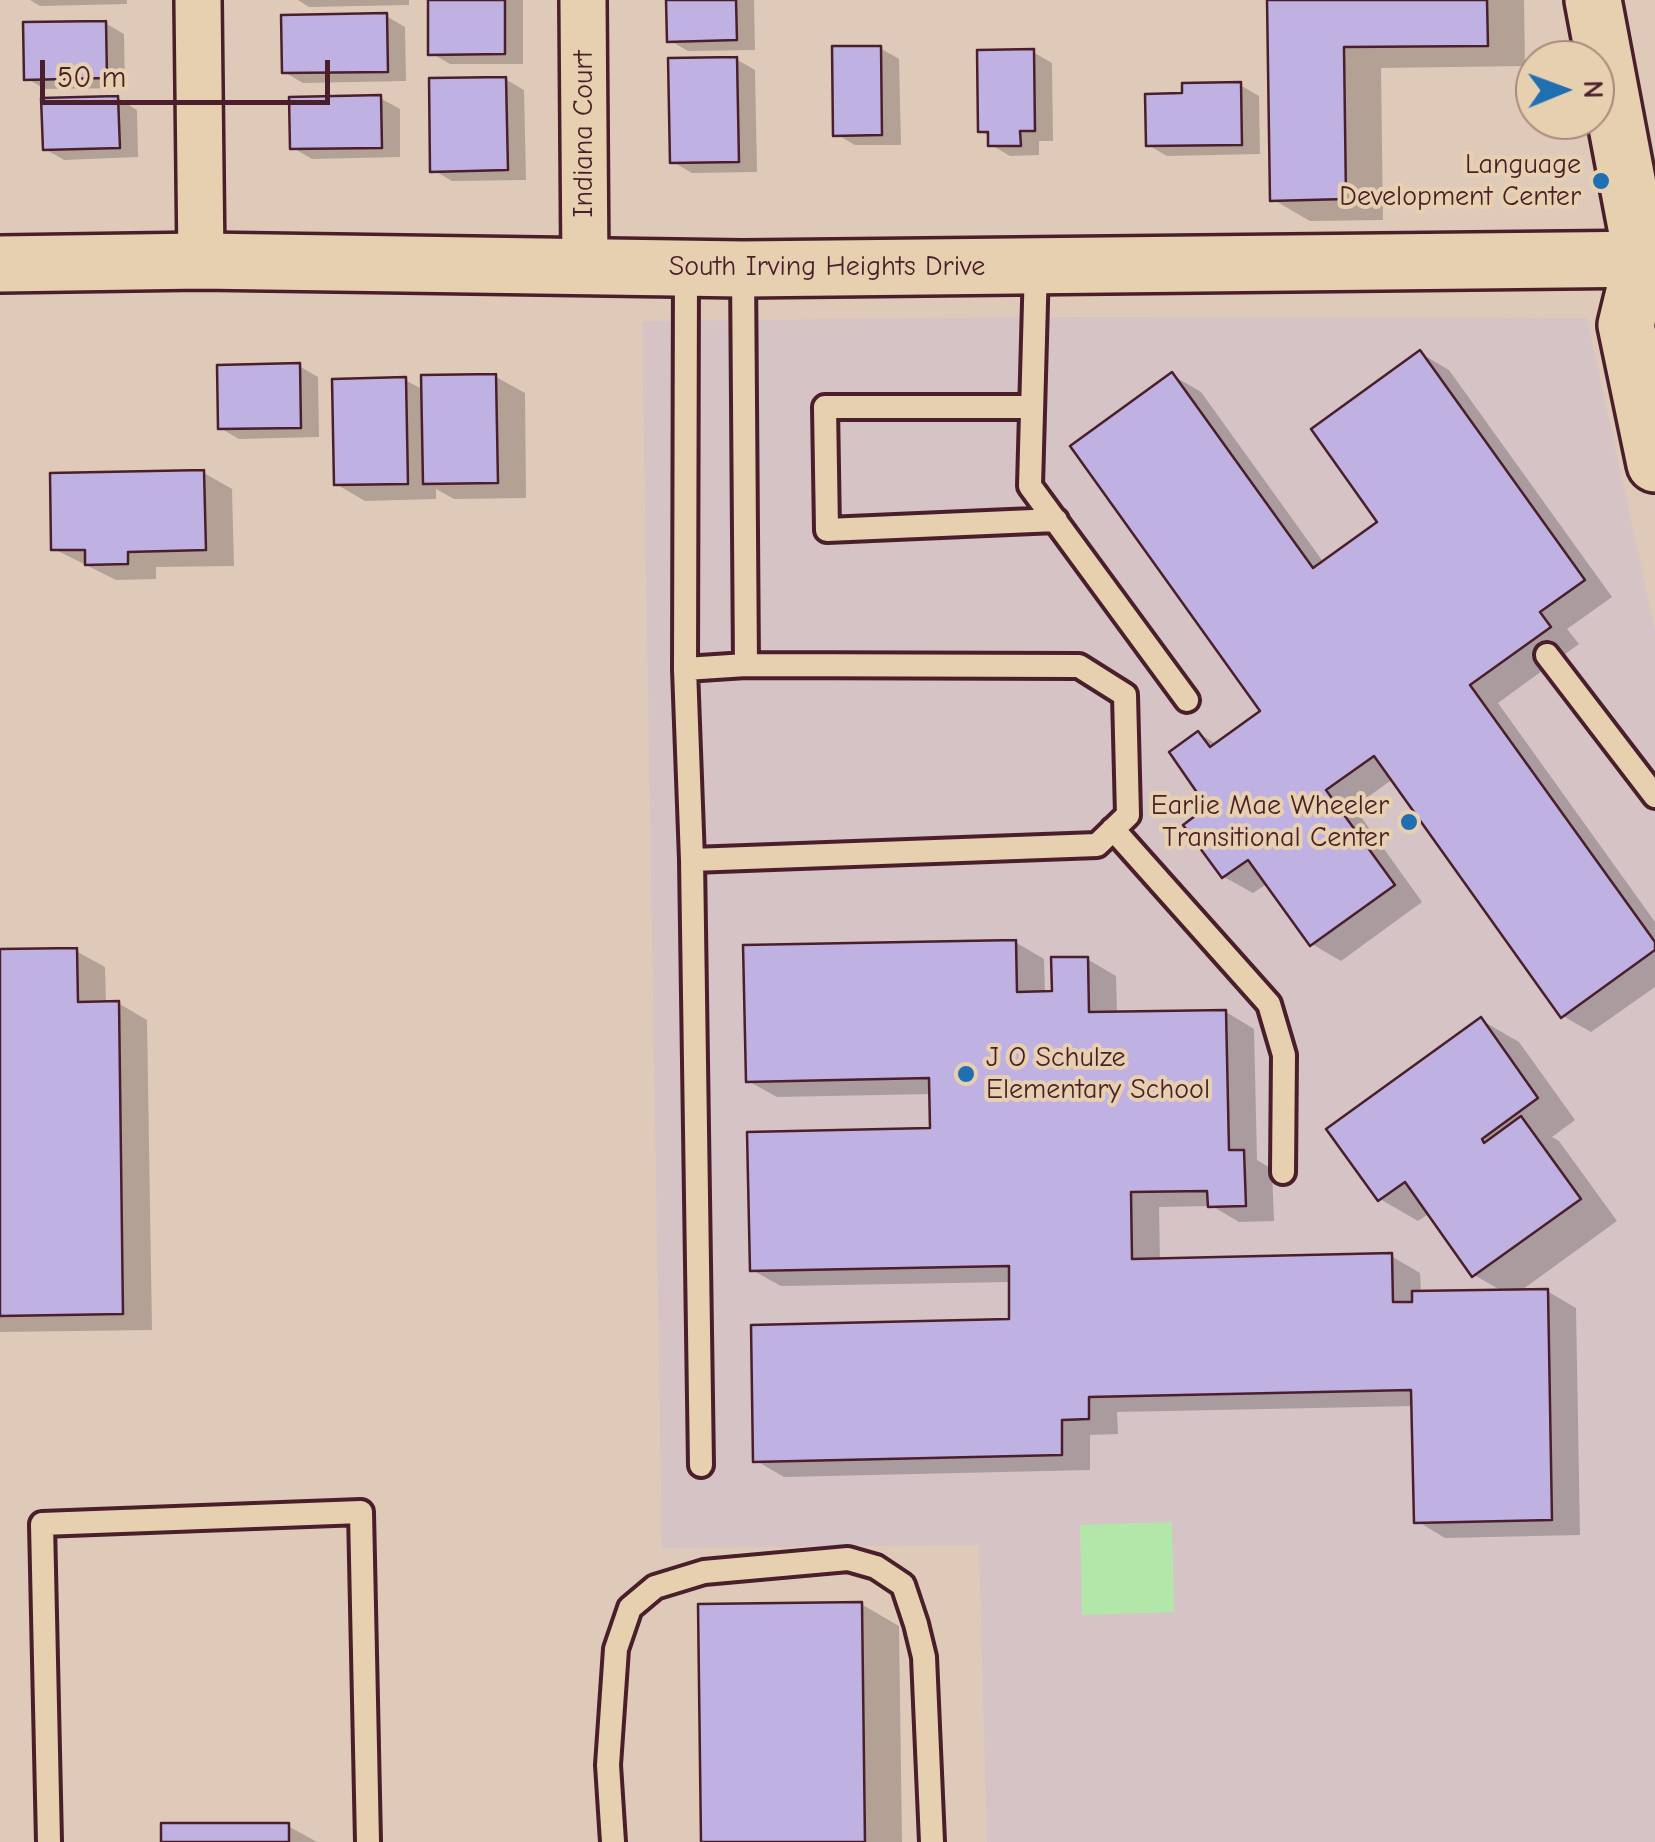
<!DOCTYPE html>
<html>
<head>
<meta charset="utf-8">
<style>
  body { margin:0 }
  #map { position:relative; width:1655px; height:1842px; overflow:hidden; background:#dfcaba; font-family:"Comic Neue",sans-serif }
  canvas { display:block }
  .north { position:absolute; left:1515px; top:40px; width:100px; height:100px; box-sizing:border-box; background:#e7d0b0; border:2px solid #a8897b; border-radius:50%; rotate:89deg; font-size:28px; font-weight:700; line-height:40px; text-align:center; color:#4a1f2b }
  .north::after { content:''; display:block; margin:auto; width:35px; height:45px; background:#1f6fb2; clip-path:polygon(50% 0,100% 100%,50% 72%,0 100%) }
  .scale { position:absolute; left:40px; top:60px; width:290px; height:45px; box-sizing:border-box; border:5px solid #4a1f2b; border-top:0; padding-left:12px; font-size:30px; line-height:35px; white-space:nowrap; color:#4a1f2b; -webkit-text-stroke:8px #e7d0b0; paint-order:stroke }
</style>
</head>
<body>
<div id="map">
<canvas width="1655" height="1842"></canvas>
<div class="north">N</div>
<div class="scale">50 m</div>
</div>
<script>
const ctx = document.querySelector('canvas').getContext('2d');
ctx.lineJoin = 'round';
function fillPath(path, color) { ctx.fillStyle = color; ctx.fill(path, 'evenodd'); }
const shape = rows => new Path2D(rows.map(r => 'M' + r).join(''));
function stroke(path, color, width, dash) { ctx.strokeStyle = color; ctx.lineWidth = width; ctx.lineCap = dash ? 'butt' : 'round'; ctx.setLineDash(dash || []); ctx.stroke(path); }
function write(font, color, halo, rows, align = 'center') {
  ctx.font = font + ' "Comic Neue",sans-serif'; ctx.lineWidth = 8; ctx.setLineDash([]); ctx.textBaseline = 'middle'; ctx.strokeStyle = halo; ctx.fillStyle = color; for (const [text, x, y, turn = 0] of rows) {
    ctx.save(); ctx.translate(x, y); ctx.rotate((+turn || 0) * Math.PI / 180); ctx.textAlign = isNaN(turn) ? turn : align; if (halo) ctx.strokeText(text, 0, 0); ctx.fillText(text, 0, 0); ctx.restore();
  }
}
const built = shape([
  [1064,317,1587,318,1655,631,1655,1842,987,1842,979,1545,662,1548,642,321]
]);
const green = shape([
  [1172,1522,1174,1612,1082,1615,1080,1525]
]);
const shadow = shape([
  [30,0,127,0,127,4,40,6],
  [298,0,409,0,409,5,309,7],
  [430,0,523,0,523,64,450,64,431,53],
  [669,0,754,0,755,50,688,51,669,40],
  [1270,0,1524,0,1525,66,1381,68,1383,220,1310,221,1272,199],
  [386,16,405,27,406,81,303,83,284,72],
  [105,23,124,34,125,88,45,89,26,78],
  [880,48,899,59,901,145,855,145,836,134],
  [1033,52,1052,63,1053,141,1039,141,1039,155,1010,156,991,145,991,137,980,131],
  [736,59,755,70,757,172,692,173,673,162],
  [505,79,524,90,526,180,452,181,433,170],
  [1240,85,1259,96,1260,154,1167,156,1148,145,1184,96],
  [118,98,137,110,138,157,64,160,45,149],
  [380,98,400,109,400,157,312,159,293,148],
  [1420,353,1449,370,1612,597,1567,629,1579,644,1498,703,1655,922,1655,987,1591,1032,1563,1016,1393,779,1354,807,1422,902,1341,961,1312,944,1268,883,1253,893,1224,877,1198,733,1218,745,1264,711,1172,375,1201,392,1324,563,1380,522],
  [299,366,318,377,319,437,239,439,220,428],
  [496,377,525,393,526,498,454,499,436,489,436,499,365,501,336,484,405,380,424,390],
  [204,473,232,489,234,566,156,567,156,579,116,580,54,549],
  [1015,942,1044,959,1045,994,1054,994,1087,959,1116,976,1117,1014,1226,1012,1254,1029,1257,1160,1272,1169,1274,1221,1239,1222,1212,1206,1159,1207,1160,1261,1391,1256,1420,1273,1421,1294,1504,1292,1474,1275,1430,1213,1418,1221,1380,1199,1481,1020,1519,1042,1575,1120,1552,1137,1559,1141,1617,1221,1519,1292,1547,1291,1576,1308,1580,1535,1445,1538,1417,1521,1414,1406,1117,1412,1118,1434,1090,1435,1090,1470,784,1477,755,1460,1012,1322,1011,1282,781,1286,752,1270,932,1130,932,1094,777,1097,748,1081],
  [76,951,105,967,106,1004,118,1003,147,1020,152,1330,0,1332,0,952],
  [861,1604,899,1626,902,1842,704,1842],
  [288,1826,317,1842,163,1842]
]);
const building = shape([
  [428,0,505,0,505,54,428,55,428,0],
  [666,0,736,0,737,40,667,42,666,0],
  [1267,0,1487,0,1488,46,1344,47,1346,199,1270,201,1267,0],
  [387,13,388,72,282,73,281,15,387,13],
  [106,21,107,78,24,80,23,22,106,21],
  [832,46,881,46,882,135,833,136,832,46],
  [1034,49,1035,131,1020,131,1021,146,988,146,988,132,978,132,977,50,1034,49],
  [737,57,739,162,670,163,668,58,737,57],
  [506,77,508,170,430,172,429,78,506,77],
  [1241,82,1242,145,1146,146,1145,94,1182,93,1182,83,1241,82],
  [381,95,382,148,290,149,289,97,381,95],
  [118,96,120,148,43,150,41,98,118,96],
  [1420,350,1585,580,1540,612,1551,627,1470,685,1655,942,1655,950,1561,1018,1374,756,1326,790,1395,885,1310,946,1248,860,1222,878,1183,825,1207,807,1169,752,1198,731,1210,747,1260,711,1070,446,1172,372,1313,568,1377,522,1311,429,1420,350],
  [300,363,301,428,218,429,217,365,300,363],
  [496,374,498,483,423,484,421,375,496,374],
  [406,377,408,484,334,485,332,379,406,377],
  [204,470,206,550,128,552,128,564,85,565,85,550,51,550,50,473,204,470],
  [1016,940,1017,992,1052,991,1051,957,1088,957,1089,1012,1226,1010,1229,1150,1244,1150,1246,1206,1208,1207,1207,1191,1131,1192,1132,1259,1392,1253,1393,1302,1412,1302,1412,1291,1548,1289,1552,1520,1414,1523,1411,1390,1089,1397,1089,1419,1062,1420,1062,1455,753,1462,751,1325,1009,1319,1009,1266,750,1271,747,1132,930,1128,929,1078,746,1082,743,945,1016,940],
  [77,948,78,1002,119,1001,123,1314,0,1316,0,949,77,948],
  [1481,1017,1538,1098,1482,1139,1484,1143,1521,1116,1581,1199,1472,1277,1405,1182,1378,1201,1326,1129,1481,1017],
  [862,1602,865,1842,701,1842,698,1604,862,1602],
  [161,1823,289,1823,289,1842,161,1842,161,1823]
]);
const service = shape([
  [1036,266,1030,486,1187,700],
  [743,269,746,665],
  [1032,407,825,407,827,530,1056,520],
  [1547,655,1655,796],
  [685,669,686,269],
  [1113,829,1269,1004,1284,1055,1283,1172],
  [692,860,1097,845,1128,815,1125,695,1079,666,746,665,685,669,692,860,701,1465],
  [49,1842,42,1524,361,1512,368,1842],
  [613,1842,608,1765,616,1649,630,1608,655,1587,704,1572,848,1559,876,1567,903,1585,916,1624,924,1657,932,1842]
]);
const minor = shape([
  [198,0,201,261],
  [583,0,585,267]
]);
const tertiary = shape([
  [0,264,201,261,743,269,1655,259]
]);
const secondary = shape([
  [1593,0,1642,259,1655,281],
  [1642,259,1626,325,1655,464]
]);
const markers = [
  [1601,181,10,"#1f6fb2"],
  [1409,822,10,"#1f6fb2"],
  [966,1074,10,"#1f6fb2"]
];
const streetNames = [
  ["Indiana Court",584,134,-90],
  ["South Irving Heights Drive",827,267]
];
const poiNames = [
  ["Language",1581,165],
  ["Development Center",1581,197],
  ["Earlie Mae Wheeler",1389,806],
  ["Transitional Center",1389,838],
  ["J O Schulze",986,1058,"left"],
  ["Elementary School",986,1090,"left"]
];
fillPath(built, '#d5c3c6');
fillPath(green, '#b3e7a9');
fillPath(shadow, '#0003');
fillPath(building, '#bfb2e3');
stroke(building, '#4a1f2b', 2.5);
stroke(service, '#4a1f2b', 30);
stroke(minor, '#4a1f2b', 52);
stroke(tertiary, '#4a1f2b', 62);
stroke(secondary, '#4a1f2b', 62);
stroke(service, '#e7d0b0', 22);
stroke(minor, '#e7d0b0', 45);
stroke(tertiary, '#e7d0b0', 55);
stroke(secondary, '#e7d0b0', 55);
for (const [x, y, r, color] of markers) { const dot = new Path2D(); dot.arc(x, y, r, 0, 2 * Math.PI); ctx.fillStyle = color; ctx.fill(dot); stroke(dot, '#e7d0b0', 4); }
write('28px', '#4a1f2b', '#e7d0b0', streetNames);
write('28px', '#4a1f2b', '#e7d0b0', poiNames, 'right');
</script>
</body>
</html>
